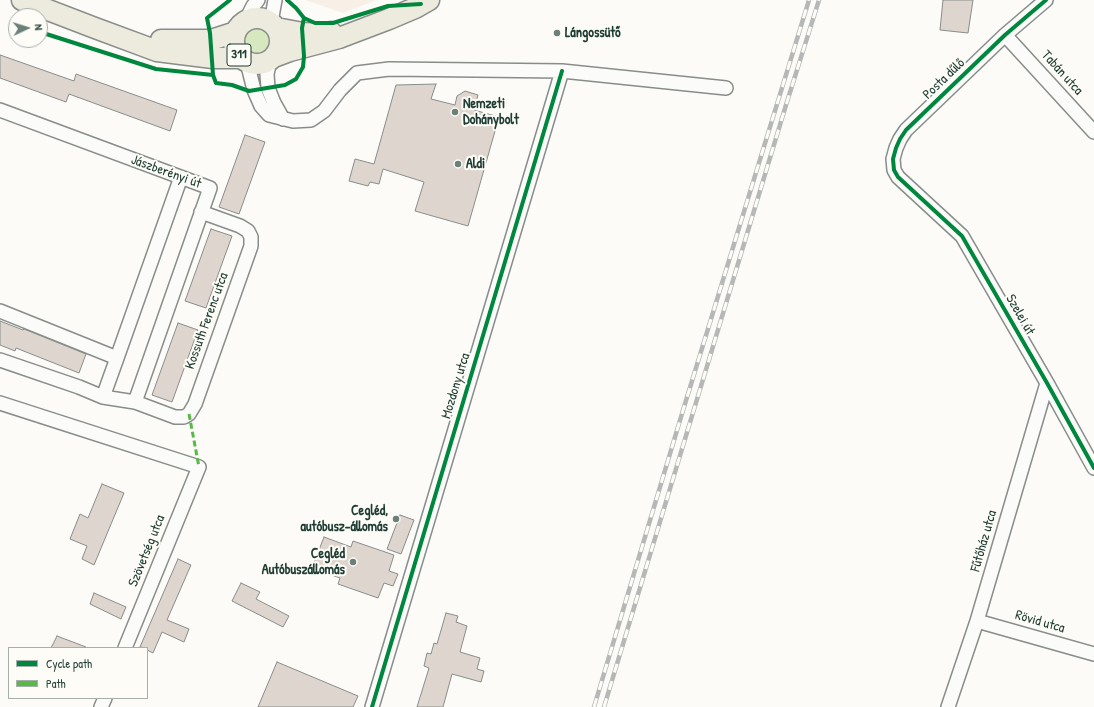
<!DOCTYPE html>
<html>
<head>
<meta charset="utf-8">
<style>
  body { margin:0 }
  #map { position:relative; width:1094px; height:707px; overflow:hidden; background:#fcfbf8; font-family:"Patrick Hand",sans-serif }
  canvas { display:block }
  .legend { position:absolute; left:8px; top:647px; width:140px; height:52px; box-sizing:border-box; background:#fdfcf7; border:1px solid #a4b0a9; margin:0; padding:5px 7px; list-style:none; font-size:12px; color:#1f3d34 }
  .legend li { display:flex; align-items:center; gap:8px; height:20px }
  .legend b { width:20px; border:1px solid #a4b0a9 }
  .north { position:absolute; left:8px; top:8px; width:40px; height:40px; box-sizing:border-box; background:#fdfcf7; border:1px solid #a4b0a9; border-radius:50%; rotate:86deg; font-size:11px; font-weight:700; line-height:16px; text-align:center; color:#1f3d34 }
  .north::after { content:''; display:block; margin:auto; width:14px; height:18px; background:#6c8079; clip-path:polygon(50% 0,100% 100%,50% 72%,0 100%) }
</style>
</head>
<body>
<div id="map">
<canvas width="1094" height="707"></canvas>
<ul class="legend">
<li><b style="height:5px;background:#00873e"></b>Cycle path</li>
<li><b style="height:5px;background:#58b947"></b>Path</li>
</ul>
<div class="north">N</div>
</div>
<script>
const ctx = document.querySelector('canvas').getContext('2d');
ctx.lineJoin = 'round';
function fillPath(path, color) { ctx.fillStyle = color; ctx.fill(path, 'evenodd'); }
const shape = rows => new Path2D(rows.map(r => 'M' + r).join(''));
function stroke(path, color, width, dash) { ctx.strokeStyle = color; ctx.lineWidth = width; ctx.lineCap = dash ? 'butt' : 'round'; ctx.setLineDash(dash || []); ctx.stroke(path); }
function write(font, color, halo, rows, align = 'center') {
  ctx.font = font + ' "Patrick Hand",sans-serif'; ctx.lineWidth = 4; ctx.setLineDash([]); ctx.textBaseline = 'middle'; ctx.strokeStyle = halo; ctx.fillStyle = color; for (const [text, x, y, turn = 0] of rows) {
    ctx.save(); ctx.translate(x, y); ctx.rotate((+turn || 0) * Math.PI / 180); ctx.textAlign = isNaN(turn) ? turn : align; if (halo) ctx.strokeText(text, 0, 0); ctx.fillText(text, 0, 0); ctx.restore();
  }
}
const built = shape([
  [305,0,376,0,343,13]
]);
const green = shape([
  '240 41a17 17 0 1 1 34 0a17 17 0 1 1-34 0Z'
]);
const building = shape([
  [943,0,973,0,968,33,940,30,943,0],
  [0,55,74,81,76,74,177,110,170,131,69,94,66,102,0,78,0,55],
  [436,84,431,99,455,105,457,96,465,91,478,95,474,110,499,117,468,226,415,211,424,182,383,169,379,184,370,182,368,186,349,181,355,159,374,164,396,85,436,84],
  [245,135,265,142,239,214,219,207,245,135],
  [211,229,232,236,206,308,185,301,211,229],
  [0,321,23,330,24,329,86,354,79,373,16,348,15,351,0,345,0,321],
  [178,323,198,330,172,402,152,395,178,323],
  [102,484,124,493,94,565,82,559,87,546,70,539,80,514,88,518,102,484],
  [400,515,414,520,401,554,387,549,400,515],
  [324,537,351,547,353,541,394,555,389,571,398,574,393,586,384,583,378,598,338,584,340,578,312,568,324,537],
  [178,559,191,565,167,620,189,629,184,642,162,632,153,653,147,650,147,648,140,647,178,559],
  [241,583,260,592,256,599,289,616,283,627,232,601,241,583],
  [94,593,126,607,121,619,90,604,94,593],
  [446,613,458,616,456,622,467,626,460,652,480,658,477,669,484,671,481,682,452,674,443,707,417,707,429,668,424,666,427,653,431,654,434,643,437,644,446,613],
  [57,636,86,647,85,648,51,648,57,636],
  [277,662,358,696,353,707,258,707,277,662]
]);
const minor = shape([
  [1046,0,1005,35,906,130,900,139,896,148,893,159,894,170,898,177,962,236,1047,383,1094,468],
  [245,22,253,6,258,0],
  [271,22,275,0],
  [1005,35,1094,132],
  [270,61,267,74,268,88,274,103,283,119],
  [247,62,254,90,261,106,269,115,293,121,311,120,324,111,340,90,357,73,389,69,562,71,726,88],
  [0,110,210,188,135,402],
  [0,311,117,358,181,177],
  [0,360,79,387,103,397,135,402,175,417,184,417,189,414,195,404,251,246,251,237,248,231,240,226,201,212],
  [103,397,117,358],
  [0,403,199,467,125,648],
  [977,621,1094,654],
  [101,707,105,698],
  [372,707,562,71],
  [948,707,977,621,1047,383]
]);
const primary = shape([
  [22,0,95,28,157,51,213,58,241,58],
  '234 41a23 23 0 1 1 46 0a23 23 0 1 1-46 0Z',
  [276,28,303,33,319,34,331,32],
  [161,40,211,40,236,32],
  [274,57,290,51,339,38,389,19,415,8,429,0]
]);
const rail = shape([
  [594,707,684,407,809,0],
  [604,707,786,105,819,0]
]);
const quiet = shape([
  [189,414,199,467]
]);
const cycleway = shape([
  [230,0,207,18,210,33,213,75,216,83,232,85,249,91,285,85,296,79,303,67,304,56,302,28,304,18,296,8,287,0],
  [1046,0,1005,35,906,130,900,139,896,148,893,159,894,170,898,177,962,236,1047,383,1094,468],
  [304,18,315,23,333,23,388,6,421,4],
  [40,32,156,69,213,75],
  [372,707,562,71]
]);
const markers = [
  [557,33,4,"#6c8079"],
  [455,112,4,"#6c8079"],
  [458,164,4,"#6c8079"],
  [396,519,4,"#6c8079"],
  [353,562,4,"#6c8079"]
];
const shields = [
  [239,55,24]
];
const shieldNames = [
  ["311",239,55]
];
const poiNames = [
  ["Lángossütő",565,33],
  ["Nemzeti",463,104],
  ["Dohánybolt",463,120],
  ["Aldi",466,164],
  ["Cegléd,",388,511,"right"],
  ["autóbusz-állomás",388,527,"right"],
  ["Cegléd",345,554,"right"],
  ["Autóbuszállomás",345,570,"right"]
];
const streetNames = [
  ["Tabán utca",1062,73,48],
  ["Posta dűlő",944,79,-44],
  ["Jászberényi út",166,172,20],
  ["Szelei út",1020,315,60],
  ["Kossuth Ferenc utca",207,321,-70],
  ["Mozdony utca",456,386,-73],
  ["Fűtőház utca",984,541,-74],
  ["Szövetség utca",147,551,-68],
  ["Rövid utca",1040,622,16]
];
fillPath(built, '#f8efe7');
fillPath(green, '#d7e7bf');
fillPath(building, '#dfd5cf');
stroke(building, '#888d8a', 1);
stroke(minor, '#888d8a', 16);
stroke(primary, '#888d8a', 23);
stroke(minor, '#fbfbf9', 13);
stroke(primary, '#edeade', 20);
stroke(rail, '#b5b8b6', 4.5);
stroke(rail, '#fdfcf7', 3, [9]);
stroke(quiet, '#58b947', 3, [6, 3]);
stroke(cycleway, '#00873e', 4);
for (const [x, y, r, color] of markers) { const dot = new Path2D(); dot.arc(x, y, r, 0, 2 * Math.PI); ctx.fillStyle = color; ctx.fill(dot); stroke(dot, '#fdfcf7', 1.5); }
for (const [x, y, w] of shields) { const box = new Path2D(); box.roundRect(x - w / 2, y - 11, w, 22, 3); ctx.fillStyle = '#fdfcf7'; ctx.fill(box); stroke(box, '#1f3d34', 1); }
write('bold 13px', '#1f3d34', null, shieldNames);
write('bold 14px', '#1f3d34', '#fdfcf7', poiNames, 'left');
write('14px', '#1f3d34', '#fdfcf7', streetNames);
</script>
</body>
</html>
